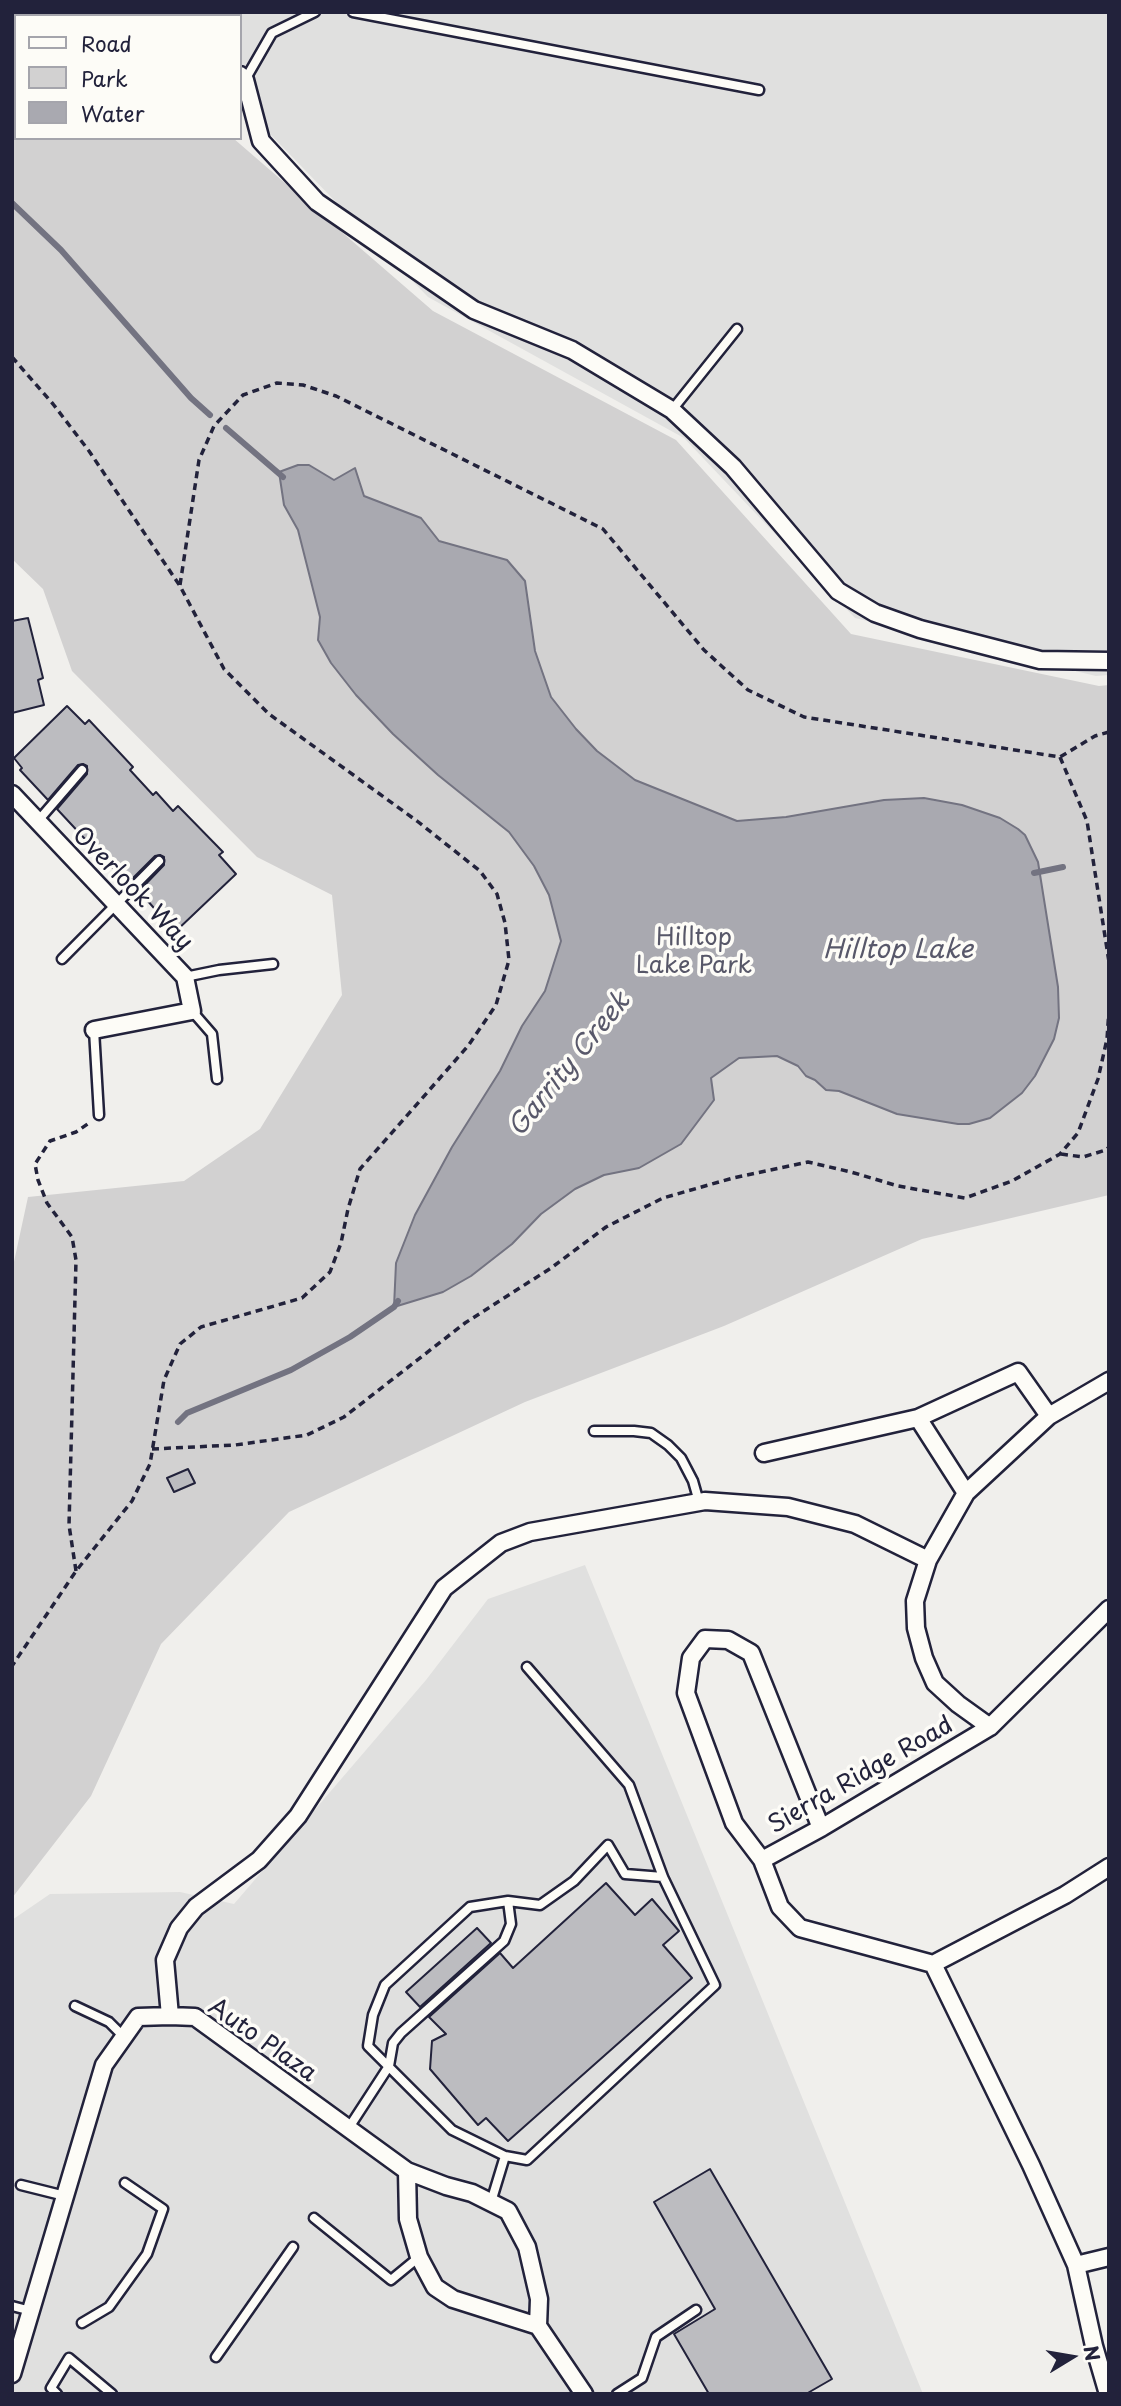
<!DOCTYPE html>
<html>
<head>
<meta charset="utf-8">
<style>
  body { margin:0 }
  #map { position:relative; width:1121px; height:2406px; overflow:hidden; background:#f0efec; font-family:"Playpen Sans",sans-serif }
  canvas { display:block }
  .frame { position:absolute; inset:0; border:14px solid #22223b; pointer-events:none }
  .legend { position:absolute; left:14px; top:14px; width:228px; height:126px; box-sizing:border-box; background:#fdfcf7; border:2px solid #a5a5ac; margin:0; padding:9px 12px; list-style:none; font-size:21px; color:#22223b }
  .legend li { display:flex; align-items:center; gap:14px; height:35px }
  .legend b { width:35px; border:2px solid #a5a5ac }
  .north { position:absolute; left:1037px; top:2322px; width:70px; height:70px; -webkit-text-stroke:5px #fdfcf7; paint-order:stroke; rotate:79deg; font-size:19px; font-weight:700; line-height:28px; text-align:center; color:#22223b }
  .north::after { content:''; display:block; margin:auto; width:24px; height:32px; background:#22223b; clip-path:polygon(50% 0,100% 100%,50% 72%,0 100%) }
</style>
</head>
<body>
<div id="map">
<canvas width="1121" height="2406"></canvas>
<div class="frame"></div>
<ul class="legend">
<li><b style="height:9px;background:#fdfcf7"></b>Road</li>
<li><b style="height:19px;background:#d2d1d1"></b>Park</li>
<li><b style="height:19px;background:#a9a9b0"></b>Water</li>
</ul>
<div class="north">N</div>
</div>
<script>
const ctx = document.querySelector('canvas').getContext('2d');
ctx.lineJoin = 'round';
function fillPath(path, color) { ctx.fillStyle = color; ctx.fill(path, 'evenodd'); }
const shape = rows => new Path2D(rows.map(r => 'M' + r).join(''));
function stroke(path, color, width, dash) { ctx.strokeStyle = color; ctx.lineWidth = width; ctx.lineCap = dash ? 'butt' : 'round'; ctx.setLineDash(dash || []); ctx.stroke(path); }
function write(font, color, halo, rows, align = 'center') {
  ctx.font = font + ' "Playpen Sans",sans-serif'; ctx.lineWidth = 7; ctx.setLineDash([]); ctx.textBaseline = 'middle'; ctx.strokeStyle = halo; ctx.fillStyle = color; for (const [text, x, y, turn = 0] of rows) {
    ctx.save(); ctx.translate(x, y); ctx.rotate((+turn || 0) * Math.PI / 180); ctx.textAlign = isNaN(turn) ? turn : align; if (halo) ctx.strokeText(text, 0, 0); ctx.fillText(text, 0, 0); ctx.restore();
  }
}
const built = shape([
  [186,12,1109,12,1109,675,1096,676,855,618,684,438,428,297,240,103,240,16,188,16],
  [585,1565,923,2394,12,2394,12,1920,50,1894,180,1892,234,1904,426,1680,488,1599]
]);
const green = shape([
  [12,12,154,12,156,16,16,16,16,138,233,138,433,311,676,440,851,634,1099,686,1109,685,1109,1195,922,1239,724,1326,525,1402,289,1512,161,1644,91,1796,12,1898,12,1271,28,1197,184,1181,260,1129,342,995,332,895,257,857,72,671,43,589,12,559]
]);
const water = shape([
  [298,465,309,465,334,480,355,468,364,496,421,518,439,541,507,560,525,581,535,651,551,697,576,729,597,751,635,780,737,821,786,817,884,800,924,798,962,805,1000,818,1018,829,1025,835,1038,862,1058,987,1059,1018,1054,1039,1035,1076,1022,1093,990,1118,969,1124,958,1124,897,1114,839,1091,826,1090,815,1080,806,1076,798,1066,777,1056,739,1058,711,1078,714,1100,681,1144,639,1168,604,1175,575,1189,541,1214,512,1244,471,1276,443,1292,394,1307,396,1263,415,1215,452,1147,500,1071,522,1026,545,991,561,941,549,895,534,866,509,832,438,775,393,734,356,695,331,663,318,640,320,617,298,530,284,505,279,472,298,465]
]);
const stream = shape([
  [12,203,61,250,191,398,210,415],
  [226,428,283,477],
  [1034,873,1063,867],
  [178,1422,187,1413,291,1370,350,1337,394,1307,398,1301]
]);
const building = shape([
  [28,618,43,678,38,680,44,705,12,713,12,621,28,618],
  [67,706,85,724,89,720,133,767,130,770,153,795,156,792,173,811,178,806,223,852,219,855,236,874,175,932,139,891,164,865,164,857,160,855,155,856,129,882,125,878,124,879,114,867,112,868,57,809,87,774,87,766,83,764,78,765,48,800,20,770,22,768,14,758,67,706],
  [188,1469,195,1483,174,1492,167,1478,188,1469],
  [606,1883,635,1915,652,1899,679,1931,663,1945,692,1978,508,2141,486,2118,478,2125,430,2069,432,2041,446,2034,429,2017,500,1953,513,1968,606,1883],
  [477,1928,491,1943,420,2007,406,1992,477,1928],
  [710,2169,832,2379,806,2394,709,2394,674,2334,715,2309,654,2202,710,2169]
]);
const path = shape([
  [12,357,53,404,89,451,180,586,224,669,269,714,417,821,480,871,497,894,505,923,509,960,496,1005,468,1046,360,1169,348,1209,341,1243,330,1272,302,1298,201,1327,180,1344,164,1380,150,1464,132,1501,76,1571,12,1666],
  [180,585,199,460,214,426,243,395,277,383,303,385,336,396,603,529,704,650,748,690,804,717,1060,757,1095,736,1109,732],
  [1060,757,1087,821,1109,962],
  [1061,1154,1083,1157,1106,1150,1109,1147],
  [152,1449,235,1445,307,1435,344,1417,465,1323,551,1268,606,1227,663,1198,733,1178,808,1162,851,1172,898,1186,965,1198,1012,1181,1060,1154,1078,1133,1098,1079,1107,1039,1109,1010],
  [76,1571,69,1525,76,1260,72,1237,47,1203,38,1180,35,1164,50,1141,76,1132,89,1123]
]);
const service = shape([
  [353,12,759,90],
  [245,80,272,33,315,12],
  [672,410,737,329],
  [37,822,82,770],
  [62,959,159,861],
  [185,977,219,970,273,964],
  [192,1011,212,1034,217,1079],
  [94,1030,99,1115],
  [594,1431,634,1431,651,1433,668,1445,681,1458,693,1481,699,1502],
  [75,2006,109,2022,124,2037],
  [348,2129,389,2066,393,2043,401,2033,504,1941,511,1924,508,1901],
  [505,2156,527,2160,715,1985,663,1877,629,1785,527,1667],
  [21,2185,65,2196],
  [491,2202,505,2156,452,2130,368,2046,373,2015,385,1985,470,1907,508,1901,540,1905,574,1881,608,1845,625,1874,663,1877],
  [314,2218,391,2280,419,2257],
  [12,2306,31,2311],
  [82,2323,109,2307,147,2254,163,2209,125,2183],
  [216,2357,293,2247],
  [57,2394,51,2388,69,2358,112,2394],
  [617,2394,642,2378,656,2337,696,2310]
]);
const minor = shape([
  [182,12,184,16],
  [240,75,245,80,261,141,317,202,474,310,572,350,672,410,733,467,838,591,875,613,920,629,1040,660,1109,661],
  [12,794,185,977,192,1011,94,1030],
  [918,1418,966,1493],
  [764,1453,918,1418,1018,1372,1049,1416],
  [990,1727,958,1704,935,1683,924,1658,916,1628,915,1601,928,1560,966,1493,1049,1416,1109,1381],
  [821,1828,751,1653,728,1640,705,1639,691,1658,686,1693,734,1823,762,1860,780,1907,800,1928,933,1964],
  [762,1860,821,1828,990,1727,1109,1609],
  [933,1964,1031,2165,1076,2265,1094,2346,1108,2394],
  [933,1964,1065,1895,1109,1867],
  [170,2016,165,1960,179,1928,196,1907,259,1860,298,1816,444,1588,501,1543,530,1532,705,1501,788,1507,855,1524,928,1560],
  [407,2171,408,2219,419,2257,435,2287,453,2299,538,2326],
  [1076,2265,1109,2257],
  [12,2374,104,2065,138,2017,170,2016,195,2017,407,2171,446,2186,472,2193,508,2211,527,2247,539,2299,538,2326,584,2394]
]);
const streetNames = [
  ["Overlook Way",132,889,46],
  ["Sierra Ridge Road",861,1776,-30],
  ["Auto Plaza",262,2041,35]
];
const parkNames = [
  ["Hilltop",694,938],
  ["Lake Park",694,966]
];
const waterNames = [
  ["Hilltop Lake",898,951],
  ["Garrity Creek",570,1065,-51]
];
fillPath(built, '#e0e0df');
fillPath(green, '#d2d1d1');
fillPath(water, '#a9a9b0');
stroke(water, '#737381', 2);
stroke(stream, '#737381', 6);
fillPath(building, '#bcbcc0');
stroke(building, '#22223b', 2);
stroke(service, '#22223b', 13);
stroke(minor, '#22223b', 21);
stroke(path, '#22223b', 3.5, [7, 5]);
stroke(service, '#fdfcf7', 8);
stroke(minor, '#fdfcf7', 16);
write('24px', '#22223b', '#fdfcf7', streetNames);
write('24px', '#575768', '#fdfcf7', parkNames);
write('italic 26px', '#58586a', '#fdfcf7', waterNames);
</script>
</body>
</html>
